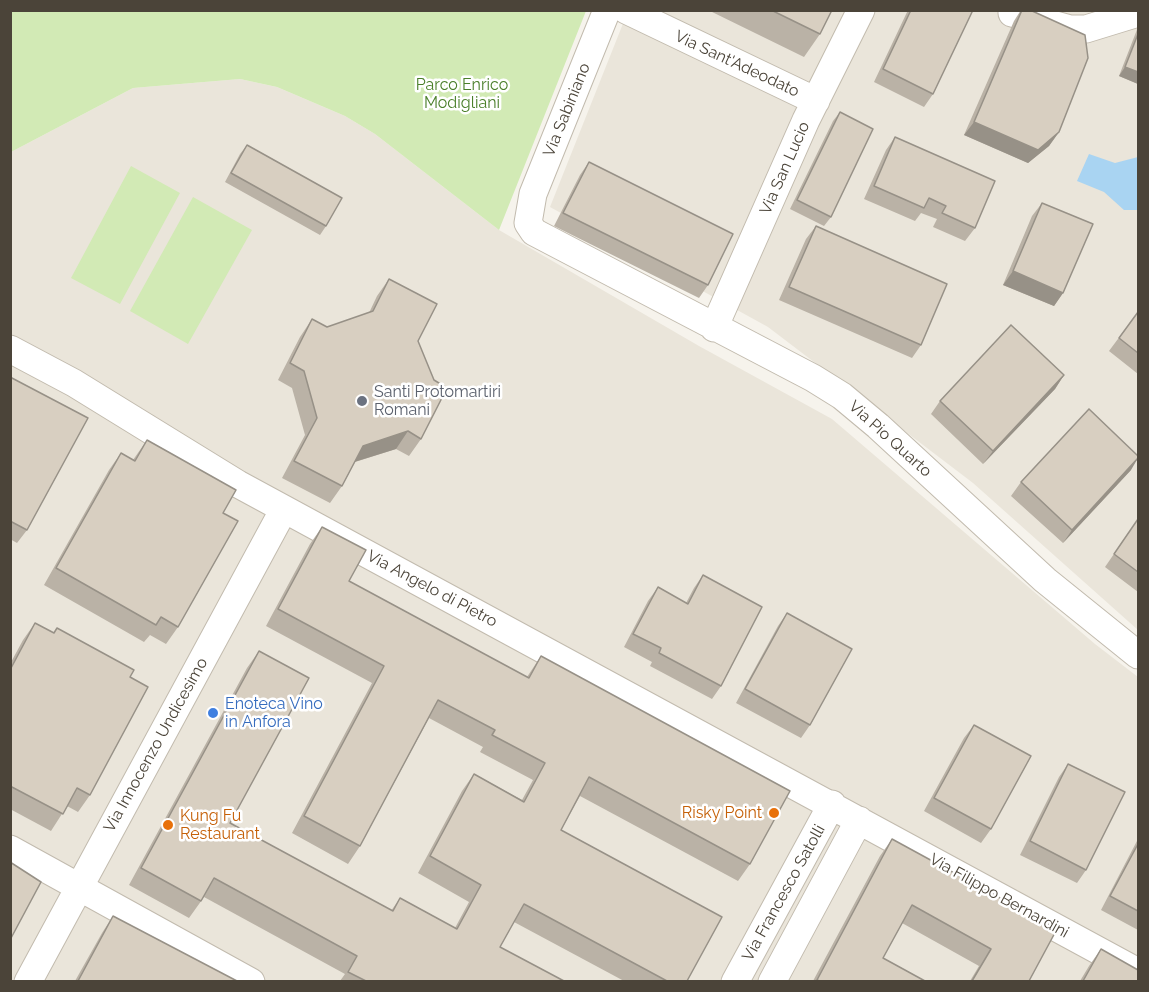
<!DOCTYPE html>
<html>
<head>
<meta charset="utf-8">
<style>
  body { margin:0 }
  #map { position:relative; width:1149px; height:992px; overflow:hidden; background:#f6f3ec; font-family:Raleway,sans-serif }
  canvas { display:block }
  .frame { position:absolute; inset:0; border:12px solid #4b4439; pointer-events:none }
</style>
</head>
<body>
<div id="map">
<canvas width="1149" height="992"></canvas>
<div class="frame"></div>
</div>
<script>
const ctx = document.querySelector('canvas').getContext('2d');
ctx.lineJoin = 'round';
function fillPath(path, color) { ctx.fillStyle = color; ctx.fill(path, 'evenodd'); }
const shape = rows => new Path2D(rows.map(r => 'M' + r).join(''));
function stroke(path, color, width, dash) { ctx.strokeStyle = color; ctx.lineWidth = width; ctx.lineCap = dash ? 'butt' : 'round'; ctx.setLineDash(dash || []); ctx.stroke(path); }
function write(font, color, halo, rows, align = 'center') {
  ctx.font = font + ' Raleway,sans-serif'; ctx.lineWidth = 5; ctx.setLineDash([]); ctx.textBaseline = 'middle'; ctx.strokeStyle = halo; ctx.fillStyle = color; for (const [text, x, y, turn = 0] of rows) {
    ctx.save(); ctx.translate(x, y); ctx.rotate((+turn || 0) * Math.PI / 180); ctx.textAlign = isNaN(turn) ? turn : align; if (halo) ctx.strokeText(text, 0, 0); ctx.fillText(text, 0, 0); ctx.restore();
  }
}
const residential = shape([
  [628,11,1138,11,1138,630,973,483,768,327,550,207],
  [240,79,277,87,345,116,375,134,499,230,699,346,832,419,1095,644,1138,677,1138,981,11,982,11,152,133,88]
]);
const green = shape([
  [11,10,586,10,586,11,499,230,375,134,345,116,277,87,240,79,133,88,11,152],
  [131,166,180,193,120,304,71,278],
  [193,197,252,230,188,344,130,311]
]);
const water = shape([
  [1089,154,1115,163,1138,157,1138,210,1124,210,1104,192,1077,181]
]);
const street = shape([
  [607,10,533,194,528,223,534,232,813,378,842,396,878,426,1045,580,1138,655],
  [626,10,816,101],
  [1012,13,1070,29,1086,29,1138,13],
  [714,328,806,120,861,10],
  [10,349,74,383,238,484,1138,972],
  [10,849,251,982],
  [28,982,284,509],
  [735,982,832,804],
  [772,982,859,820]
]);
const wall = shape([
  [708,10,832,10,820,34,804,57],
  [908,10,973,10,933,94,924,107,874,82],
  [1021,10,1030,10,1059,132,1049,146,1028,163,964,135,1014,21],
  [1138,27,1138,84,1119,76],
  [840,112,831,217,824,226,790,209,833,121],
  [895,137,975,228,965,241,933,227,937,219,921,213,915,221,864,199,886,150],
  [247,145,326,226,320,235,225,182,240,154],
  [589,162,708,285,699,298,554,226,580,175],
  [1042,203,1063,293,1054,306,1003,285,1032,216],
  [816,226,921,345,912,358,779,300,806,239],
  [389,279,418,341,421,439,409,456,396,449,355,462,342,486,330,503,282,478,305,435,292,388,278,380,300,337,312,319,327,327,369,313,377,296],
  [1138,312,1138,374,1109,351],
  [1064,375,1055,389,983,464,931,414,940,401],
  [10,377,27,530,17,543,10,539],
  [147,440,223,513,178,627,166,644,150,635,144,642,44,585,109,470,121,453,133,460],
  [1131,470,1063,543,1011,496,1021,482],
  [1138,519,1138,592,1105,567],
  [322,527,349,581,527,677,541,656,750,864,738,881,580,796,561,830,687,981,624,981,514,922,500,947,564,981,340,981,345,974,204,897,189,918,129,885,247,668,259,651,230,823,391,911,400,898,455,928,469,902,418,873,462,791,474,774,522,800,533,780,480,752,483,747,429,718,360,846,348,864,292,833,372,683,266,626,310,544],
  [703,575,721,686,712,699,650,666,652,662,624,647,648,601,658,587,686,603,694,588],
  [787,613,810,725,801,738,736,703,778,626],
  [35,623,53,633,57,628,130,677,90,795,78,812,67,806,51,831,10,809,10,664,23,640],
  [974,725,991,829,981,843,924,811,964,738],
  [1068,764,1086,870,1077,883,1020,855,1059,777],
  [892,839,1029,981,970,981,979,966,902,923,883,958,925,981,813,981,880,856],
  [1138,839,1138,930,1101,910],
  [113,916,237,981,75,981,102,933],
  [1101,949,1138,981,1080,981,1089,966]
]);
const shadedWall = shape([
  [1125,67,1138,72,1138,84,1119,76],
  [974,122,1059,132,1049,146,1028,163,964,135],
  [1013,271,1063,293,1054,306,1003,285],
  [1064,375,1055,389,983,464,993,451],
  [408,431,396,449,351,463,363,446],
  [1138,458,1131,470,1063,543,1072,530]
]);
const building = shape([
  [771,10,832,10,820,34,771,10],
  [911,10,973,10,933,94,883,69,911,10],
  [1022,10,1030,10,1085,35,1088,58,1059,132,1038,150,974,122,1022,10],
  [1138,34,1138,72,1125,67,1138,34],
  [840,112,873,129,831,217,797,200,840,112],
  [895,137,995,181,975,228,942,213,946,206,929,198,924,208,874,186,895,137],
  [247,145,342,198,326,226,231,173,247,145],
  [589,162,733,234,708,285,563,213,589,162],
  [1042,203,1093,224,1063,293,1013,271,1042,203],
  [816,226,947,284,921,345,789,287,816,226],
  [389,279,437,304,418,341,434,380,447,388,421,439,408,431,363,446,342,486,294,461,317,418,304,371,290,363,312,319,327,327,373,311,389,279],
  [1138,312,1138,353,1119,338,1138,312],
  [1011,325,1064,375,993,451,940,401,1011,325],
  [10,377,88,418,27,530,10,521,10,377],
  [1089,409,1138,456,1138,458,1072,530,1021,482,1089,409],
  [147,440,236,490,223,513,238,521,178,627,161,617,156,625,56,568,121,453,135,461,147,440],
  [1138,519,1138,572,1114,554,1138,519],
  [322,527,366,550,349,581,529,678,541,656,790,791,750,864,589,777,561,830,722,917,687,981,667,981,524,904,500,947,564,981,366,981,348,972,357,956,214,878,201,901,141,868,259,651,309,678,230,823,393,911,400,898,457,929,481,885,430,856,474,774,524,802,545,763,492,735,495,730,438,700,360,846,304,816,384,666,278,609,322,527],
  [703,575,762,607,721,686,659,653,661,648,633,634,658,587,688,604,703,575],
  [787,613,852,649,810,725,745,689,787,613],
  [35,623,54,633,57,628,134,670,130,677,148,687,90,795,77,788,63,814,10,786,10,670,35,623],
  [974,725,1031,756,991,829,934,798,974,725],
  [1068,764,1125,792,1086,870,1030,841,1068,764],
  [892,839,1057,929,1029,981,972,981,991,949,912,905,883,958,925,981,820,981,817,980,892,839],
  [1138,844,1138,911,1110,896,1138,844],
  [10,862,41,882,10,940,10,862],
  [113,916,237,981,78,981,113,916],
  [1101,949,1138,970,1138,981,1083,981,1101,949]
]);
const markers = [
  [362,401,6,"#6b7280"],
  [213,713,6,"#3f7fe0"],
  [774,813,6,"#e8710a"],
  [168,825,6,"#e8710a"]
];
const streetNames = [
  ["Via Sant'Adeodato",737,64,25],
  ["Via Sabiniano",567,110,-68],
  ["Via San Lucio",785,168,-66],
  ["Via Pio Quarto",890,439,42],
  ["Via Angelo di Pietro",432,589,28],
  ["Via Innocenzo Undicesimo",156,745,-61],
  ["Via Francesco Satolli",784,893,-61],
  ["Via Filippo Bernardini",999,896,29]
];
const parkNames = [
  ["Parco Enrico",462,85],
  ["Modigliani",462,103]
];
const worshipNames = [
  ["Santi Protomartiri",374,392],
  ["Romani",374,410]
];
const shopNames = [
  ["Enoteca Vino",225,704],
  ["in Anfora",225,722]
];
const foodNames = [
  ["Risky Point",762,813],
  ["Kung Fu",180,816,"left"],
  ["Restaurant",180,834,"left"]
];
fillPath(residential, '#eae5da');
fillPath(green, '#d2eab5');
fillPath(water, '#a9d4f2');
stroke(street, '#c2bbae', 29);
stroke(street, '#fff', 27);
fillPath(wall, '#bab2a6');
fillPath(shadedWall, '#979187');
fillPath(building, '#d8cfc1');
stroke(building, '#979187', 1.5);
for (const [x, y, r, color] of markers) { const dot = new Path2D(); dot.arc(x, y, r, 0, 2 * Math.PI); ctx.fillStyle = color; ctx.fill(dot); stroke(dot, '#fff', 2); }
write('16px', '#4b4439', '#fff', streetNames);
write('16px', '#4a7f2a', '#fff', parkNames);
write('16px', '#5b616d', '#fff', worshipNames, 'left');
write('16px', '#366cbe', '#fff', shopNames, 'left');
write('16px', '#c56008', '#fff', foodNames, 'right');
</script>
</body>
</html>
